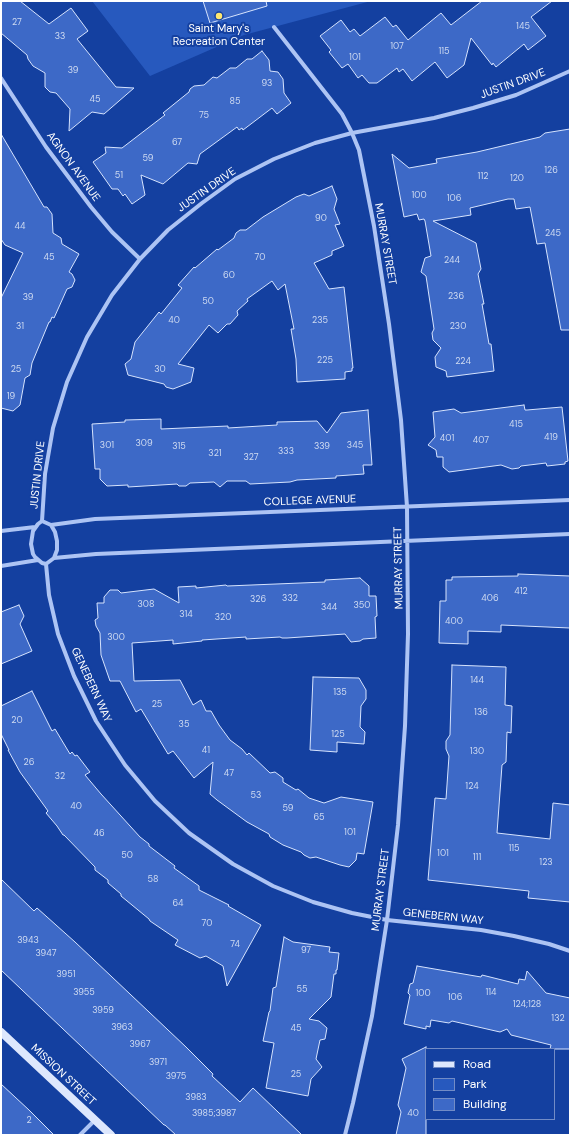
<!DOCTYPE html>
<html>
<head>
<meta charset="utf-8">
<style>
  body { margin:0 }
  #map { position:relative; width:571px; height:1136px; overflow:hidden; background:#1440a0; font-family:"DM Sans",sans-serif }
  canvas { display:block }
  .frame { position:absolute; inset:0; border:2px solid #fff; pointer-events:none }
  .legend { position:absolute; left:425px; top:1048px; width:130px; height:72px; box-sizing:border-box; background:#1440a0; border:1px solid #728cc6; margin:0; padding:5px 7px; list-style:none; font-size:12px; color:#fff }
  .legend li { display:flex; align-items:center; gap:8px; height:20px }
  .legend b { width:20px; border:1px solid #728cc6 }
</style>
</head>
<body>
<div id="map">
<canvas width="571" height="1136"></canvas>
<div class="frame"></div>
<ul class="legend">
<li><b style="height:5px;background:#dde7fd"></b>Road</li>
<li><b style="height:11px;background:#2759be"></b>Park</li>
<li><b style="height:11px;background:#3d69c7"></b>Building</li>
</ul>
</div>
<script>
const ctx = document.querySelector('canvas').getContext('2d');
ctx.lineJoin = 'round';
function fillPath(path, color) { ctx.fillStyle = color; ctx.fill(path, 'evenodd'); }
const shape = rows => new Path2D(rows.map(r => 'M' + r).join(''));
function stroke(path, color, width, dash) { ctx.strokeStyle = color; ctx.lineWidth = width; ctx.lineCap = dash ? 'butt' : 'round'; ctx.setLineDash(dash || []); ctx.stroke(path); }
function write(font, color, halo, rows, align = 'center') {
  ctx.font = font + ' "DM Sans",sans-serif'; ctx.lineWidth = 4; ctx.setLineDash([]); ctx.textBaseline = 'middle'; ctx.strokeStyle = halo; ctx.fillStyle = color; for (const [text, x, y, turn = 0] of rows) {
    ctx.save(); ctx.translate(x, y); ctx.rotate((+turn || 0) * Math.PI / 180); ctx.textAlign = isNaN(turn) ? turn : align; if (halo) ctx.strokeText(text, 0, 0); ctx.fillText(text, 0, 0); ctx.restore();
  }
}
const green = shape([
  [92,1,371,1,244,35,150,76]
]);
const building = shape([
  [1,1,20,1,49,24,71,8,88,31,77,39,116,87,134,88,104,114,92,112,69,131,70,109,56,93,50,92,45,87,45,73,33,66,28,59,27,55,1,33,1,1],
  [203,1,266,1,267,6,210,23,203,1],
  [482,1,552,1,531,17,546,36,528,50,524,44,496,67,493,63,492,65,471,38,464,65,447,78,435,62,412,81,403,69,399,72,397,68,377,83,369,83,362,75,358,78,348,64,342,68,329,52,331,50,320,36,341,20,350,32,354,29,360,36,385,17,393,27,396,25,408,40,441,13,451,25,482,1],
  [262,51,269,60,270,71,278,72,283,79,284,93,291,103,277,114,272,108,243,130,242,128,239,130,237,127,200,154,197,164,188,163,163,184,141,175,145,195,132,204,125,194,123,196,118,189,112,189,93,162,106,153,105,147,122,148,165,115,163,113,189,92,190,89,194,86,204,85,213,77,217,78,230,68,236,68,247,59,252,59,262,51],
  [570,129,570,330,561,330,545,243,537,244,530,207,516,209,514,199,508,199,470,208,471,215,433,221,476,243,481,269,478,274,484,304,482,304,489,344,491,344,494,371,447,377,446,371,436,367,435,357,441,348,433,340,432,333,434,329,426,276,421,272,425,258,431,256,425,221,424,219,419,220,417,214,404,217,392,154,409,168,437,163,436,159,477,152,540,137,545,133,570,129],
  [1,134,44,207,47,207,52,214,53,233,61,238,62,244,79,254,69,272,72,274,75,280,72,287,67,289,54,318,52,317,50,322,49,322,32,363,30,375,25,378,20,405,13,411,1,408,1,298,23,253,5,245,1,239,1,134],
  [332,186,337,199,334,209,340,224,335,225,344,246,332,251,332,255,314,263,329,289,344,287,353,368,352,368,352,371,345,372,345,379,297,382,296,359,291,329,294,329,285,284,278,290,272,281,247,299,248,301,237,311,238,315,230,324,227,324,218,333,209,325,178,364,194,368,191,382,173,389,166,387,164,384,128,375,125,364,131,359,135,342,159,312,161,314,182,288,178,285,194,267,195,268,217,249,218,250,234,238,236,233,240,230,246,230,263,217,296,197,304,194,309,196,332,186],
  [524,405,525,410,527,410,562,407,568,461,565,462,565,464,547,466,546,463,521,466,519,468,512,469,501,465,449,472,443,467,443,457,437,457,436,450,428,445,435,437,433,412,454,409,461,413,524,405],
  [368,410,372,465,363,465,364,474,336,476,336,478,297,480,290,482,250,484,246,481,227,481,220,487,214,482,190,483,186,486,179,486,177,484,128,487,128,485,107,486,100,479,100,469,95,469,92,424,125,422,125,420,161,419,161,429,228,426,228,428,277,425,277,422,317,421,327,433,341,413,368,410],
  [518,574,570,576,570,628,501,625,501,632,468,631,468,644,439,643,440,601,446,601,446,580,452,580,452,577,518,576,518,574],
  [360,578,369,586,369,596,376,596,377,616,375,617,376,638,363,639,360,641,351,642,345,634,287,638,282,638,280,637,246,639,246,637,202,640,202,641,173,644,173,640,132,643,134,681,180,680,193,705,201,700,206,711,211,711,219,725,230,740,242,749,247,755,249,753,270,773,275,772,283,778,283,782,296,790,298,789,309,798,324,803,341,797,373,802,364,854,357,853,356,860,349,867,340,865,316,857,310,858,304,855,301,852,283,845,270,837,269,834,247,822,217,800,210,794,213,762,194,778,173,751,168,754,141,709,136,712,120,681,110,681,101,655,100,633,96,626,95,620,98,618,97,603,104,603,104,597,110,590,118,590,121,593,154,589,179,603,178,587,196,586,196,588,226,585,227,586,325,582,325,580,360,578],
  [19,605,24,616,20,624,32,651,1,664,1,612,19,605],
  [452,665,506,667,505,705,512,706,511,733,507,732,506,762,502,765,497,833,550,839,553,803,570,805,570,902,528,898,529,891,428,880,435,798,446,799,449,756,446,749,446,741,450,735,452,665],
  [313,677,359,678,366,690,366,699,361,706,360,727,365,732,364,744,337,742,337,752,310,750,313,677],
  [32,691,52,731,55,729,70,754,72,752,75,756,77,755,90,772,85,775,101,794,140,837,149,844,149,846,175,866,174,868,199,886,199,890,229,905,228,906,261,925,227,986,223,966,206,956,200,958,175,945,178,940,150,921,149,919,121,896,121,894,108,883,108,880,95,870,95,867,64,835,63,835,57,826,46,813,48,811,20,772,8,750,9,750,1,734,1,706,32,691],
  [1,879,34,911,37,908,75,942,186,1047,213,1074,212,1076,240,1102,253,1088,302,1135,176,1135,165,1125,164,1125,1,970,1,879],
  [284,937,293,942,330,947,329,952,339,953,337,970,336,970,336,974,334,974,331,997,309,1019,319,1021,327,1028,325,1039,320,1040,316,1059,322,1067,311,1079,308,1096,266,1088,274,1043,263,1041,269,1012,270,1011,273,988,276,987,284,937],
  [417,966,481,977,482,975,518,984,519,979,525,980,527,971,546,993,570,998,570,1049,550,1049,551,1045,511,1035,507,1029,500,1032,452,1021,449,1023,431,1020,430,1027,426,1026,426,1029,404,1024,410,995,408,993,410,984,413,983,417,966],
  [426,1047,426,1135,396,1135,401,1112,398,1105,406,1068,402,1059,426,1047],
  [1,1084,29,1110,54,1135,1,1135,1,1084]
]);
const street = shape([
  [274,27,342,114,352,133,359,150,374,226,389,324,401,420,407,507,408,634,405,726,398,825,387,920,372,1016,353,1103,345,1135],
  [1,78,46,147,91,207,112,232,140,259],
  [42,521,45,474,53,428,67,382,87,337,112,295,140,259,168,230,202,203,235,179,274,159,315,143,352,133,434,118,473,108,516,95,570,71],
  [42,521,51,525,55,532,57,541,57,550,54,558,46,564,42,563,35,557,33,554,31,544,33,531,38,524,42,521],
  [51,525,95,519,570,500],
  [1,531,35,527],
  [54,558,96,554,570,534],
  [46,564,49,595,58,634,74,676,96,721,125,765,155,801,189,833,233,864,273,886,313,902,352,913,387,920,481,930,514,936,549,944,570,951],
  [1,566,38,560],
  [80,1135,95,1120]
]);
const secondary = shape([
  [1,1032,111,1135]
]);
const markers = [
  [219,16,4,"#ffe770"]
];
const numberNames = [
  ["27",17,23],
  ["145",523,27],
  ["33",60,37],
  ["107",397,47],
  ["115",444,52],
  ["101",355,58],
  ["39",73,71],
  ["93",267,84],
  ["45",95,100],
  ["85",235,102],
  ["75",204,116],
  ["67",177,143],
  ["59",148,159],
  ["126",551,171],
  ["51",119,176],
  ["112",483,177],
  ["120",517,179],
  ["100",419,196],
  ["106",454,199],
  ["90",321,219],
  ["44",20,227],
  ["245",553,234],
  ["45",49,258],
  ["70",260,258],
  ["244",452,261],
  ["60",229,276],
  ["236",456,297],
  ["39",28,298],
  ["50",208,302],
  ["40",174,321],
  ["235",320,321],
  ["31",20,327],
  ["230",458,327],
  ["225",325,361],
  ["224",463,362],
  ["25",16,370],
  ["30",160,370],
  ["19",11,397],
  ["415",516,425],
  ["419",551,438],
  ["401",447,439],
  ["407",481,441],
  ["309",144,444],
  ["301",107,446],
  ["345",355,446],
  ["315",179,447],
  ["339",322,447],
  ["333",286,452],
  ["321",215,454],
  ["327",251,458],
  ["412",521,592],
  ["332",290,599],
  ["406",490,599],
  ["326",258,600],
  ["308",146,605],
  ["350",362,606],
  ["344",329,608],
  ["314",186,615],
  ["320",223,618],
  ["400",454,622],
  ["300",116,638],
  ["144",477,681],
  ["135",340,693],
  ["25",157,705],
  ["136",481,713],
  ["20",17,721],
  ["35",184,725],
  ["125",338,735],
  ["41",206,751],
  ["130",477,752],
  ["26",29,763],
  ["47",229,774],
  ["32",60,777],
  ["124",472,787],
  ["53",256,796],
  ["40",76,807],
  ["59",288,809],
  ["65",319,818],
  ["101",350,833],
  ["46",99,834],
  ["115",514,849],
  ["101",443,854],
  ["50",127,856],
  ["111",477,858],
  ["123",546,863],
  ["58",153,880],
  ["64",178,904],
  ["70",207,924],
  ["3943",28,941],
  ["74",235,945],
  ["97",306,951],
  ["3947",46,954],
  ["3951",66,975],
  ["55",302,990],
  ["3955",84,993],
  ["114",491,993],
  ["100",423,994],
  ["106",455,998],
  ["124;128",527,1005],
  ["3959",103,1011],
  ["132",558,1019],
  ["3963",122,1028],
  ["45",296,1029],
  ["3967",140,1045],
  ["3971",158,1063],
  ["25",296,1075],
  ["3975",176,1077],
  ["3983",196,1098],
  ["3985;3987",214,1114],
  ["40",413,1114],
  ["2",29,1121]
];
const poiNames = [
  ["Saint Mary's",219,29],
  ["Recreation Center",219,42]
];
const streetNames = [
  ["JUSTIN DRIVE",513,84,-20],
  ["AGNON AVENUE",73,167,54],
  ["JUSTIN DRIVE",207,190,-35],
  ["MURRAY STREET",385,244,80],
  ["JUSTIN DRIVE",38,475,-84],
  ["COLLEGE AVENUE",310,501,-2],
  ["MURRAY STREET",399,568,-91],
  ["GENEBERN WAY",91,685,65],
  ["MURRAY STREET",381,890,-83],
  ["GENEBERN WAY",443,917,6],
  ["MISSION STREET",63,1075,43]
];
fillPath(green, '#2759be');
fillPath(building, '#3d69c7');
stroke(building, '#d6e3fd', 1);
stroke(street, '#adc4f4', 4);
stroke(secondary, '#dde7fd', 8);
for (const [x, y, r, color] of markers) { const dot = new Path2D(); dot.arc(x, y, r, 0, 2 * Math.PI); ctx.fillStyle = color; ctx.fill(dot); stroke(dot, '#1440a0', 1.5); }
write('9px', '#cedaf1', null, numberNames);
write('11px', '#fff', '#1440a0', poiNames);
write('11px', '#fff', '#1440a0', streetNames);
</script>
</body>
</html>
